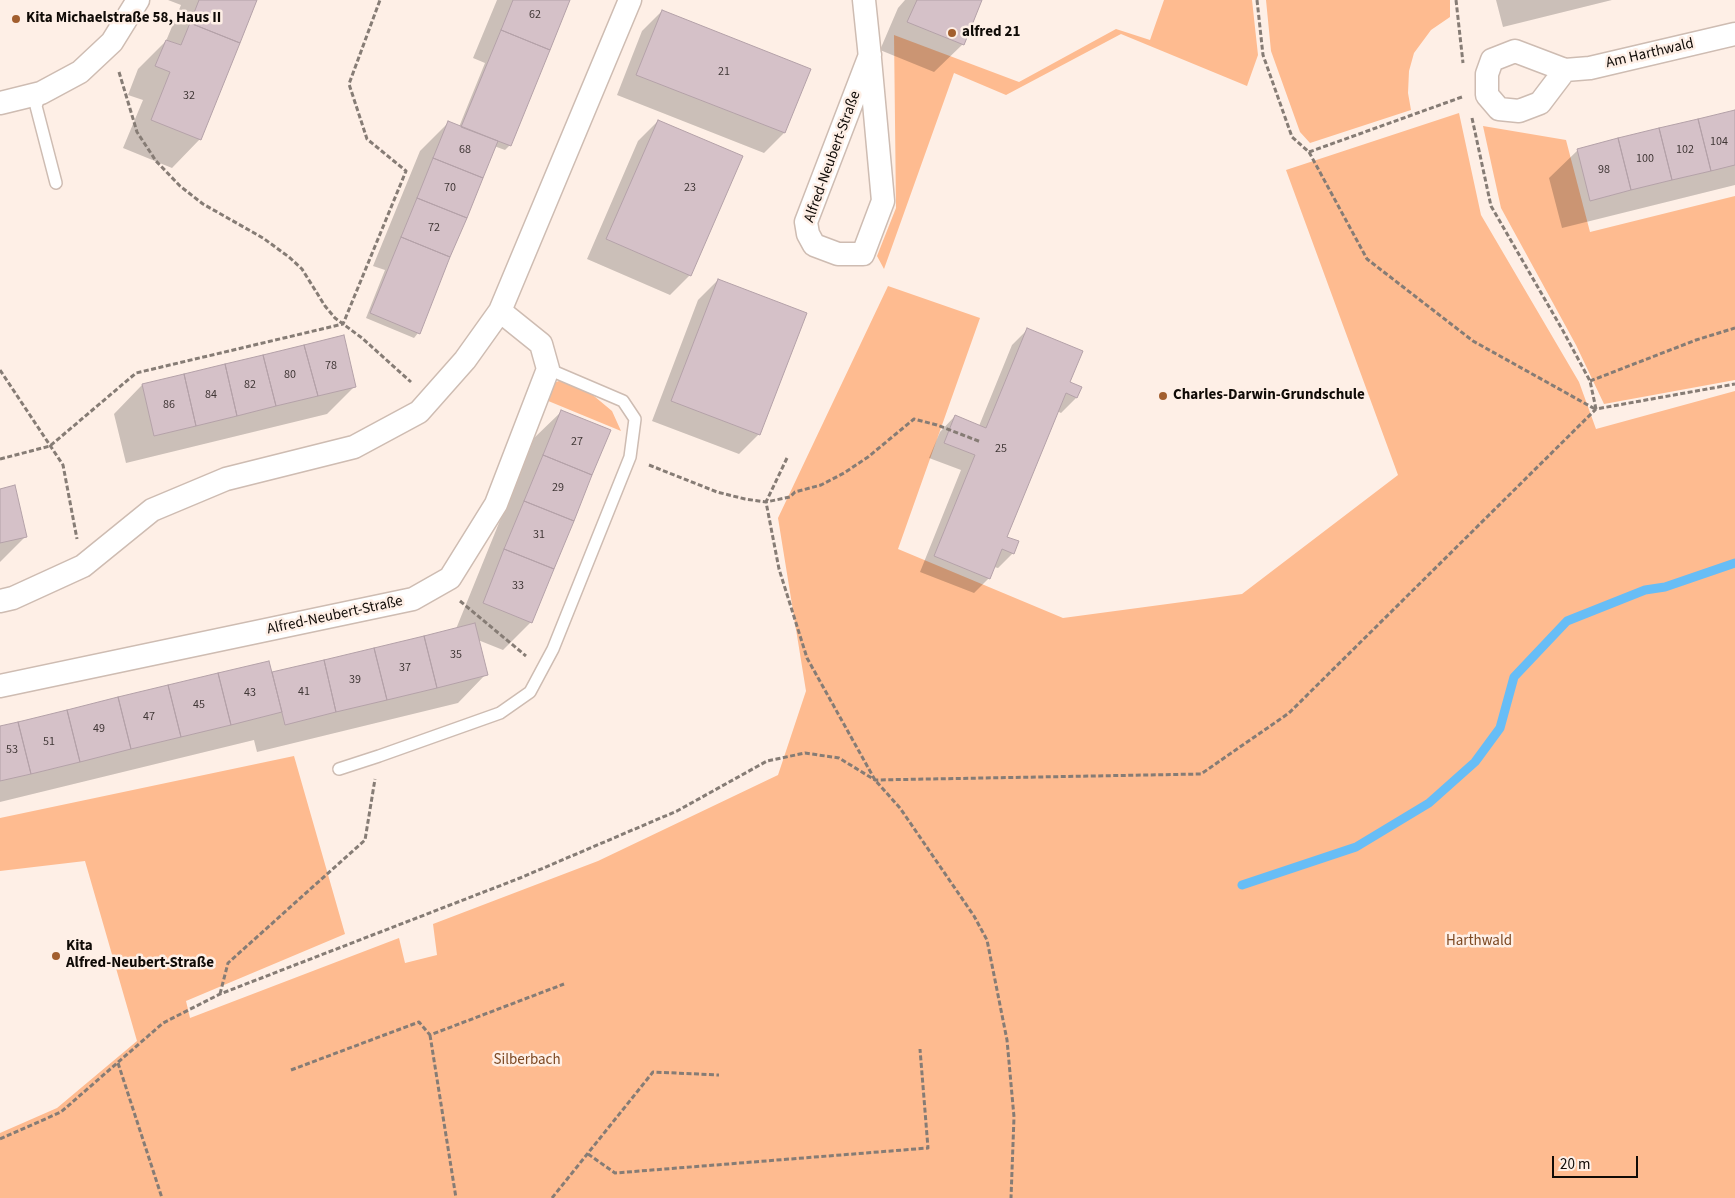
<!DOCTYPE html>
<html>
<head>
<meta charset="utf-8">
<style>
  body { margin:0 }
  #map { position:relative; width:1735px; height:1198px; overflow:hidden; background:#feefe6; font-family:"Source Sans 3",sans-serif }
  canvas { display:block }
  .scale { position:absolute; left:1552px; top:1156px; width:86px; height:22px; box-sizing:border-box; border:2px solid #100b07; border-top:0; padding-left:6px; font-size:15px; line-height:18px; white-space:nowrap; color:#100b07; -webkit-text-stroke:4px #feefe6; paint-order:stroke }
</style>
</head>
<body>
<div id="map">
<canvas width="1735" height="1198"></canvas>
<div class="scale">20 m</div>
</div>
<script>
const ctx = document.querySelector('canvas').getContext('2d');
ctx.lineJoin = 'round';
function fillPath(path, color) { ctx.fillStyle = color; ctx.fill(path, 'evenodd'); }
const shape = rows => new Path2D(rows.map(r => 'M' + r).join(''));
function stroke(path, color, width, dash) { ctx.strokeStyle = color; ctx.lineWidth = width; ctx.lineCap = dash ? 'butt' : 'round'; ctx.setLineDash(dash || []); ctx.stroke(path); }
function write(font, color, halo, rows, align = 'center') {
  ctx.font = font + ' "Source Sans 3",sans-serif'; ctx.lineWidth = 5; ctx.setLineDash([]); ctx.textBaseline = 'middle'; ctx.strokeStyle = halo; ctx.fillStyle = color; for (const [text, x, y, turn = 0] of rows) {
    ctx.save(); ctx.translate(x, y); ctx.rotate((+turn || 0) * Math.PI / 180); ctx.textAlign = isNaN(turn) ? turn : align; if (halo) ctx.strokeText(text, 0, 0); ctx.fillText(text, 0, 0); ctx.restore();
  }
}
const green = shape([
  [1164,0,1252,0,1258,55,1247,86,1121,34,1006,95,954,73,884,269,877,256,896,208,894,35,1019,82,1116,29,1150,40],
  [1266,0,1450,0,1450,17,1431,30,1414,53,1409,71,1408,93,1411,110,1310,143,1300,132,1271,51],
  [1459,113,1481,215,1579,382,1596,429,1735,391,1735,1198,0,1198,0,1133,57,1108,137,1041,85,861,0,871,0,818,294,756,345,934,186,1001,190,1018,399,938,405,963,437,955,433,924,598,861,778,775,806,691,778,518,888,286,980,318,898,549,1063,618,1242,594,1398,475,1286,170],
  [1483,126,1566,140,1590,232,1735,196,1735,380,1604,404,1576,345,1501,208],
  [562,380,588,391,612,411,621,431,541,398,550,384]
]);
const shadow = shape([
  [168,0,256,0,200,139,172,168,123,148,143,100,128,95,138,69,166,41,181,5],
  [497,0,569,0,509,146,505,150,494,146,418,333,414,338,366,318,385,270,373,266,420,151,448,123,459,127,485,63,473,58],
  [905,0,981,0,963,44,934,72,880,50,898,8],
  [1496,0,1612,0,1503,27],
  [662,11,810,70,784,133,764,153,617,95,642,31],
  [1735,111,1735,185,1562,228,1549,178,1578,150],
  [658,121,690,275,670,295,587,259,638,141],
  [718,280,759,434,739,454,652,421,698,300],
  [1027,330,1068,383,1076,398,1061,413,1057,411,1006,537,1013,553,998,568,994,567,989,578,974,593,920,572,961,470,929,458,940,432,955,416,979,426,1012,345],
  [343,337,355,386,327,414,126,463,114,414,142,385],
  [562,411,531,622,503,650,478,640,486,674,458,703,257,752,254,740,0,802,0,727,271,674,456,629,533,439],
  [0,490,26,536,0,562]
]);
const stream = shape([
  [1242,885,1356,847,1429,803,1475,762,1500,728,1514,677,1567,621,1645,590,1665,587,1735,563]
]);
const building = shape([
  [199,0,257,0,240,43,190,23,199,0],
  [513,0,570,0,550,50,501,30,513,0],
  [917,0,982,0,964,45,907,22,917,0],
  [662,10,811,69,785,133,636,75,662,10],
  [190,23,240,43,201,140,151,120,170,72,155,66,166,40,181,45,190,23],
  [501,30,550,50,511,146,461,127,501,30],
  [1735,110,1735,165,1711,171,1698,119,1735,110],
  [1698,119,1711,171,1672,180,1659,128,1698,119],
  [658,120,743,156,691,276,606,239,658,120],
  [448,121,498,141,483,178,433,158,448,121],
  [1659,128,1672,180,1631,190,1618,138,1659,128],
  [1618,138,1631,190,1590,201,1577,149,1618,138],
  [433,158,483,178,467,218,417,198,433,158],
  [417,198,467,218,450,257,401,237,417,198],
  [401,237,450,257,420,334,370,313,401,237],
  [718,279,807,313,760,435,671,401,718,279],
  [1027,328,1083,351,1070,382,1082,387,1077,398,1066,393,1007,537,1019,541,1014,554,1002,549,990,579,934,556,975,455,944,443,955,415,986,428,1027,328],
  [344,335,356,387,318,396,304,345,344,335],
  [304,345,318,396,276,406,263,355,304,345],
  [263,355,276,406,237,416,225,364,263,355],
  [225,364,237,416,196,426,184,374,225,364],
  [184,374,196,426,154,436,142,384,184,374],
  [561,410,611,430,592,475,543,455,561,410],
  [543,455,592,475,574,521,524,501,543,455],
  [15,485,27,537,0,543,0,489,15,485],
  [524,501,574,521,554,569,504,549,524,501],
  [504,549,554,569,532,623,483,603,504,549],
  [475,623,488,675,437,688,424,636,475,623],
  [424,636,437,688,387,700,374,648,424,636],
  [374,648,387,700,336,712,324,660,374,648],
  [324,660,336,712,285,725,272,672,324,660],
  [269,661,282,712,231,725,218,673,269,661],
  [218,673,231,725,181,737,168,685,218,673],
  [168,685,181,737,131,749,118,697,168,685],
  [118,697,131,749,80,762,67,710,118,697],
  [67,710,80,762,31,774,18,722,67,710],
  [18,722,31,774,0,781,0,726,18,722]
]);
const path = shape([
  [1257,0,1263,55,1292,137,1309,152,1462,97],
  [1456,0,1463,63],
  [119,72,137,132,156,161,180,186,203,204,263,238,289,257,302,269,325,306,335,318,362,338,411,382],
  [1472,118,1491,206,1562,329,1590,381,1596,409],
  [1309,152,1367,259,1473,341,1595,409],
  [0,370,63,465,77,539],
  [1590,381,1696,340,1735,328],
  [787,458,766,502,779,569,807,658,875,780,900,808,974,916,987,940,1007,1040,1014,1117,1011,1198],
  [0,459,50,446,136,373,343,324,406,171,367,139,349,84,380,0],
  [649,465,717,492,745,499,766,502,790,497,795,492,821,485,844,473,868,457,914,419,937,425,981,442],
  [460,601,526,656],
  [220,994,228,963,365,840,375,779],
  [430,1035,456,1198],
  [118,1063,162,1198],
  [291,1070,419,1022,430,1035,564,984],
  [0,1139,61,1112,163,1023,220,994,520,878,677,811,767,761,805,753,839,758,875,780,1201,774,1289,713,1596,409,1735,384],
  [588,1154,615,1173,928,1148,920,1049],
  [552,1198,653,1072,719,1075]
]);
const lane = shape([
  [41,93,36,106,56,183],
  [339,769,379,756,500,713,530,692,553,649,630,457,635,419,623,401,548,369]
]);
const street = shape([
  [864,0,869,48,883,201,863,254,838,254,814,245,808,234,806,222,870,55],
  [1565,70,1540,103,1519,111,1499,109,1487,95,1487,74,1492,60,1515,51,1565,70,1590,68,1735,34],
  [0,103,41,93,80,72,112,42,138,0],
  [0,601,13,598,83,566,152,510,226,479,354,447,419,412,465,360,500,311,630,0],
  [0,686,413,599,450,578,496,504,548,369,541,344,500,311]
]);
const markers = [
  [16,19,5,"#a25e2e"],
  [952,33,5,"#a25e2e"],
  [1163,396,5,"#a25e2e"],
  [56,956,5,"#a25e2e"]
];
const numberNames = [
  ["62",535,15],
  ["21",724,72],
  ["32",189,96],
  ["104",1719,142],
  ["68",465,150],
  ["102",1685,150],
  ["100",1645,159],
  ["98",1604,170],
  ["70",450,188],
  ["23",690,188],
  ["72",434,228],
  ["78",331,366],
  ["80",290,375],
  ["82",250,385],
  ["84",211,395],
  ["86",169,405],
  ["27",577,442],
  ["25",1001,449],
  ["29",558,488],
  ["31",539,535],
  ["33",518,586],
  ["35",456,655],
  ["37",405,668],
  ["39",355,680],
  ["41",304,692],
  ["43",250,693],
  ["45",199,705],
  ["47",149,717],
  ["49",99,729],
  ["51",49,742],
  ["53",12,750]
];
const poiNames = [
  ["Kita Michaelstraße 58, Haus II",26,19],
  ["alfred 21",962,33],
  ["Charles-Darwin-Grundschule",1173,396],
  ["Kita",66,947],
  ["Alfred-Neubert-Straße",66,964]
];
const streetNames = [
  ["Am Harthwald",1650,54,-13],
  ["Alfred-Neubert-Straße",833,157,-70],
  ["Alfred-Neubert-Straße",335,616,-12]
];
const parkNames = [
  ["Harthwald",1479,942],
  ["Silberbach",527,1061]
];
fillPath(green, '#febb90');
fillPath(shadow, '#0003');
stroke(stream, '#67bdf6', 9);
fillPath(building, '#d5c1c8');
stroke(building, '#b4a1a8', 1);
stroke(lane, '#cebcb2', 14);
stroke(street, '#cebcb2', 25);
stroke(path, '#867c75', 3, [5, 2.5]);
stroke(lane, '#fff', 11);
stroke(street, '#fff', 22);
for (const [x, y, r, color] of markers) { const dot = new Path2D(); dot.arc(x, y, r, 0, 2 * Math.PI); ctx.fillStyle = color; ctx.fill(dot); stroke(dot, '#feefe6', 2); }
write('12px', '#413837', null, numberNames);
write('bold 15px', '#100b07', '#feefe6', poiNames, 'left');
write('15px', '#100b07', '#feefe6', streetNames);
write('15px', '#7d4923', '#feefe6', parkNames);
</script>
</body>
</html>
